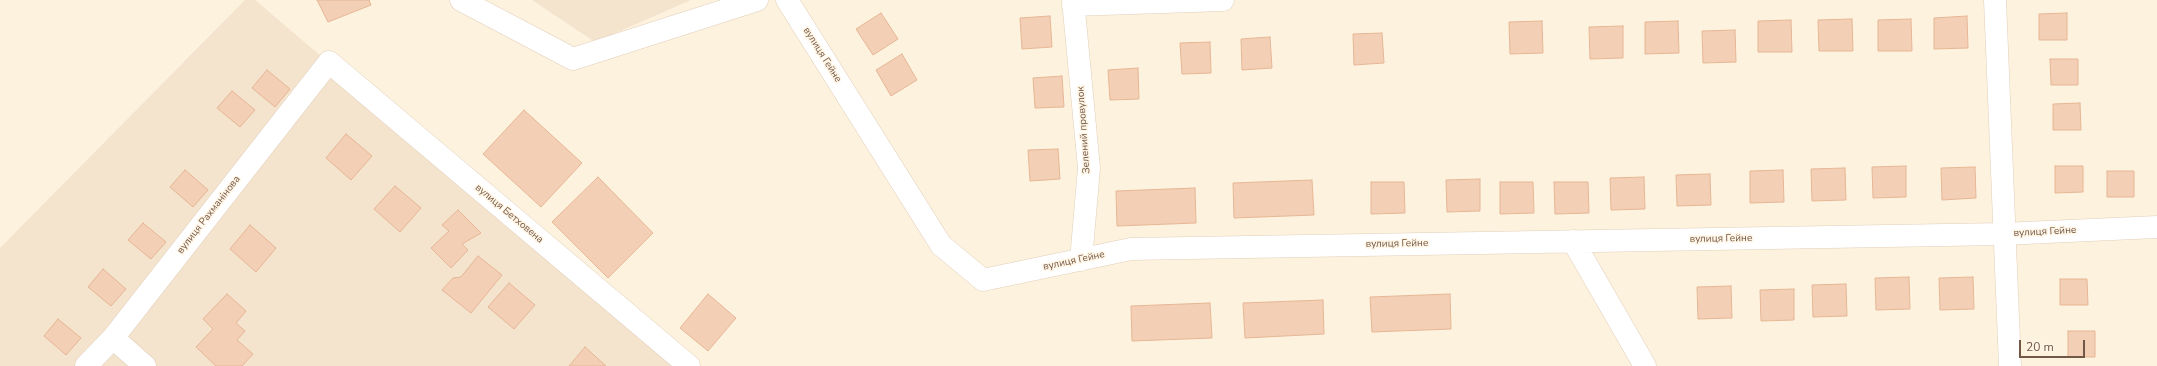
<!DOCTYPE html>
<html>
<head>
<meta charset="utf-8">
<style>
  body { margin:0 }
  #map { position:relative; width:2157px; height:366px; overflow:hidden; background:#fdf2de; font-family:"Nunito Sans",sans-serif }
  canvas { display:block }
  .scale { position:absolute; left:2019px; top:340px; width:66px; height:18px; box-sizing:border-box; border:2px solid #735746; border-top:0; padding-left:5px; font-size:12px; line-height:14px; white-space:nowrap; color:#735746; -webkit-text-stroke:3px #fff5e5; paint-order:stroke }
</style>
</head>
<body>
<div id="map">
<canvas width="2157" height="366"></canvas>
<div class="scale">20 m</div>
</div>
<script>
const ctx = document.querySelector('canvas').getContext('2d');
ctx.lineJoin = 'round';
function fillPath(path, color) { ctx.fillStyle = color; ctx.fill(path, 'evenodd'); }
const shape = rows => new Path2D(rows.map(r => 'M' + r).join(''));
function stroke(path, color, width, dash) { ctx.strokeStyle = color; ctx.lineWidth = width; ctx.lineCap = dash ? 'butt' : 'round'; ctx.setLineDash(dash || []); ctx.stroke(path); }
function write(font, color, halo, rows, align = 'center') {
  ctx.font = font + ' "Nunito Sans",sans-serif'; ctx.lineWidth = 3; ctx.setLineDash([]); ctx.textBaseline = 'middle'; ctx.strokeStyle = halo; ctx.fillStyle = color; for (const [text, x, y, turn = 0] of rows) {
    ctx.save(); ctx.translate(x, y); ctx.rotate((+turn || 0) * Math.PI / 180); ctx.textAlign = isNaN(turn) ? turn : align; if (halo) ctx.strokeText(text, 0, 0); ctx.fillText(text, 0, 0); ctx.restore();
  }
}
const residential = shape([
  [245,0,255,0,685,366,0,366,0,248],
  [532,0,691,0,595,42]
]);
const building = shape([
  [317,0,369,0,371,5,328,22,317,0],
  [881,13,898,39,873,55,856,29,881,13],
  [2067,13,2067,40,2039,40,2039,14,2067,13],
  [1050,16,1052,47,1022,49,1020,18,1050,16],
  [1967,16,1968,48,1934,49,1934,18,1967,16],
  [1852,19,1853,51,1819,51,1818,20,1852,19],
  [1911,19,1912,51,1878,51,1878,20,1911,19],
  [1791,20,1792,52,1758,52,1758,21,1791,20],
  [1542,21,1543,53,1510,54,1509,22,1542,21],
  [1678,21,1679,53,1645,54,1645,22,1678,21],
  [1623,26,1623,58,1590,59,1589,27,1623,26],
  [1735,30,1736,62,1703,63,1702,31,1735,30],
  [1382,33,1384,63,1354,65,1353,34,1382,33],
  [1270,37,1272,68,1242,70,1241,39,1270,37],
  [1210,42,1211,73,1182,74,1180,43,1210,42],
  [902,54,917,80,891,96,876,70,902,54],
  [2050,59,2078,59,2078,85,2051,85,2050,59],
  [1138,68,1139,99,1110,100,1108,70,1138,68],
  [267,70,290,89,275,107,252,88,267,70],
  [1062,76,1064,107,1035,108,1033,78,1062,76],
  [232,91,255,110,240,127,217,108,232,91],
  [2080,103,2081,130,2053,130,2053,104,2080,103],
  [524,110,582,163,541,207,483,154,524,110],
  [346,134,372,156,351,180,326,158,346,134],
  [1058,149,1060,179,1030,181,1028,150,1058,149],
  [1906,166,1906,197,1873,198,1872,167,1906,166],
  [2055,166,2083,166,2083,192,2055,193,2055,166],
  [1975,167,1976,198,1942,200,1941,168,1975,167],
  [1845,168,1846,200,1812,201,1811,169,1845,168],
  [185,170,208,190,193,207,170,187,185,170],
  [1783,170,1784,202,1750,203,1750,171,1783,170],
  [2107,171,2134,171,2134,197,2107,197,2107,171],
  [1710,174,1711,205,1677,206,1676,175,1710,174],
  [598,177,653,233,608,278,552,222,598,177],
  [1644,177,1645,209,1611,210,1610,178,1644,177],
  [1480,179,1480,211,1447,212,1446,180,1480,179],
  [1312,180,1314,215,1234,218,1233,183,1312,180],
  [1371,182,1404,182,1405,213,1371,214,1371,182],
  [1500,182,1533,182,1534,213,1500,214,1500,182],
  [1554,182,1588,182,1589,213,1555,214,1554,182],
  [395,186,421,208,400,232,374,209,395,186],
  [1195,188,1196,223,1117,226,1116,191,1195,188],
  [458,210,481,233,462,244,468,250,451,268,431,248,449,231,442,225,458,210],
  [143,223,166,242,151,259,128,240,143,223],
  [250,225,276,248,256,272,230,249,250,225],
  [478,256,502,275,471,313,442,290,453,278,461,277,478,256],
  [103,269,126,289,111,306,88,287,103,269],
  [1909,277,1910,309,1876,310,1875,278,1909,277],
  [1973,277,1974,309,1940,310,1939,278,1973,277],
  [2060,279,2087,279,2088,305,2060,305,2060,279],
  [509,283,535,305,514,329,488,307,509,283],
  [1846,284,1847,316,1813,317,1812,285,1846,284],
  [1731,286,1732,318,1698,319,1697,287,1731,286],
  [1794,289,1794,320,1761,321,1760,290,1794,289],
  [227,294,246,311,236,323,245,331,237,340,253,354,242,366,216,366,196,347,213,329,203,319,227,294],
  [708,294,736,318,708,351,680,328,708,294],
  [1450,294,1451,329,1372,332,1370,297,1450,294],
  [1323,300,1324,334,1245,338,1243,303,1323,300],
  [1210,303,1212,338,1132,341,1131,306,1210,303],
  [58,319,81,338,66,355,44,336,58,319],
  [2068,331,2095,331,2095,357,2068,357,2068,331],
  [585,347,606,366,569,366,585,347]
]);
const minor = shape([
  [461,0,573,59,757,0],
  [787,0,941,245,983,280,1131,249,2003,234,2157,227],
  [1073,0,1089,168,1081,260],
  [1995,0,2010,366],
  [1073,5,1223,0],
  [1573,241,1645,366],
  [113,338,145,366],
  [86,366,113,338,329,62,689,366]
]);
const streetNames = [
  ["вулиця Гейне",822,55,58],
  ["Зелений провулок",1084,130,-94],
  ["вулиця Бетховена",509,214,40],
  ["вулиця Рахманінова",209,215,-52],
  ["вулиця Гейне",2045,232,-3],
  ["вулиця Гейне",1721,239,-1],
  ["вулиця Гейне",1397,244,-1],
  ["вулиця Гейне",1074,261,-12]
];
fillPath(residential, '#f4e3cd');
fillPath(building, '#f3cfb5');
stroke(building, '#e6b695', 1);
stroke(minor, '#e1ceba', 23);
stroke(minor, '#fff', 22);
write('10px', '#735746', '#fff5e5', streetNames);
</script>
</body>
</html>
